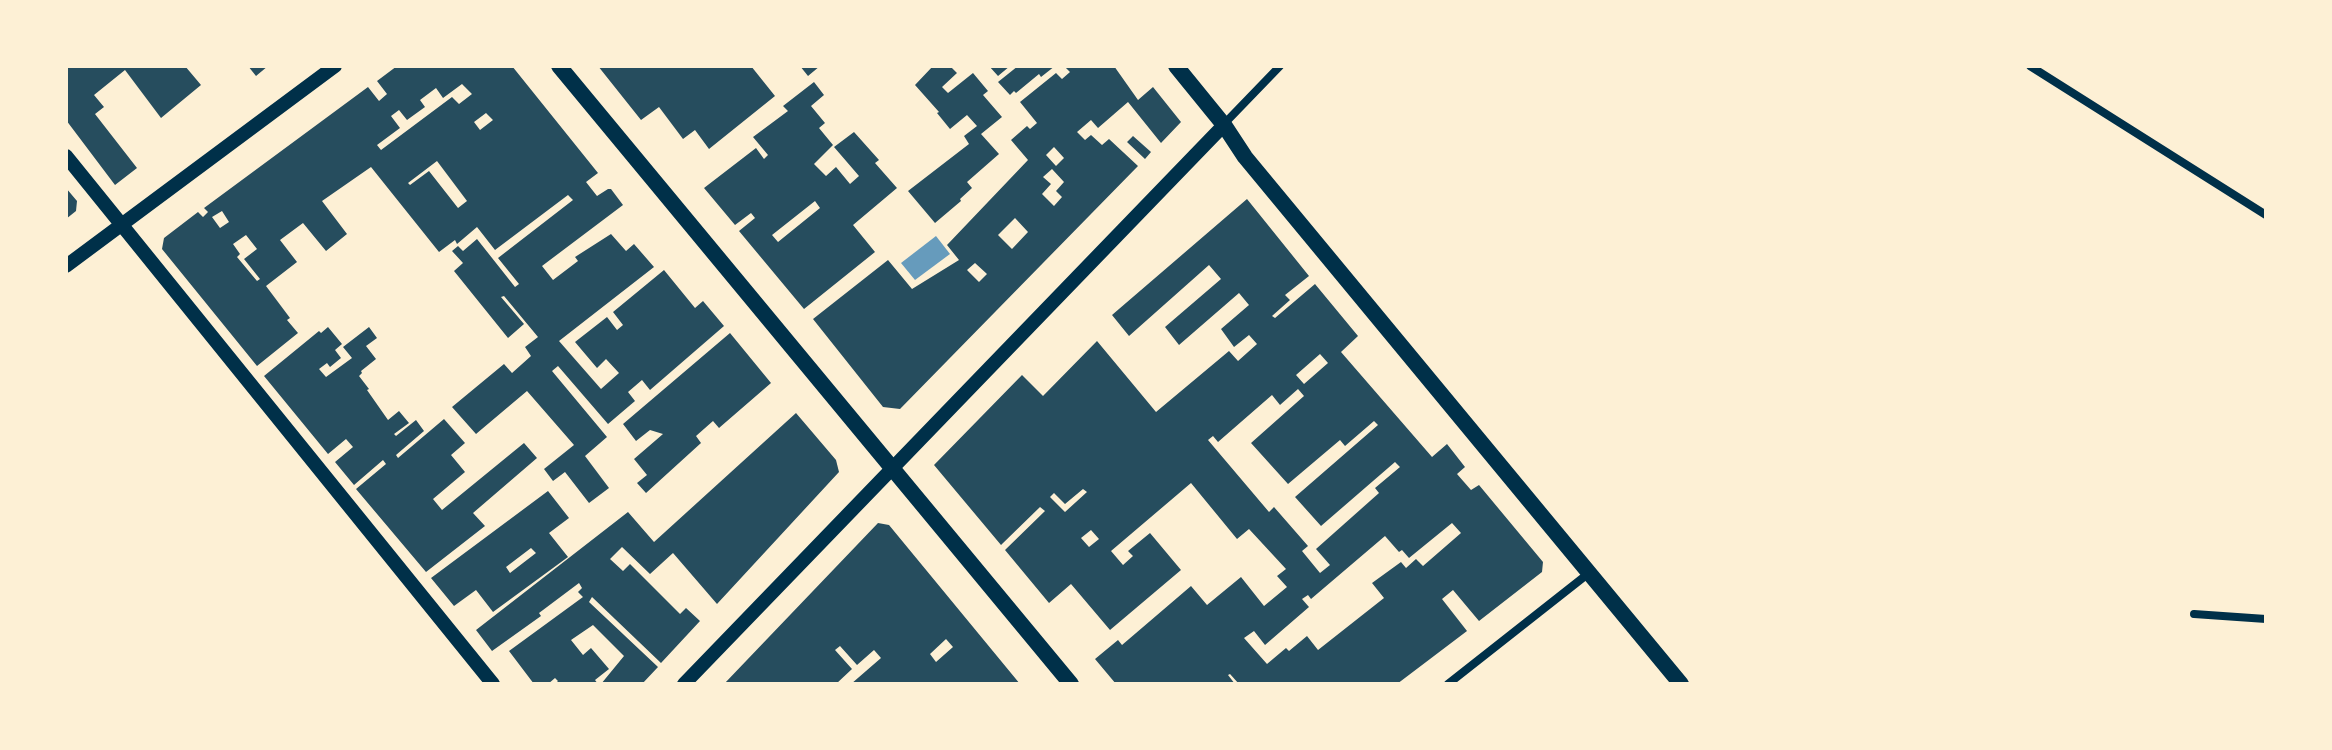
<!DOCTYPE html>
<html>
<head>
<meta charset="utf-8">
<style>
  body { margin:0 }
  #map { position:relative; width:2332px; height:750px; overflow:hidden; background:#fdf0d5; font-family:Cabin,sans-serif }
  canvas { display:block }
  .frame { position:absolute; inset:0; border:68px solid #fdf0d5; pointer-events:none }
</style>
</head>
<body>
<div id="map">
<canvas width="2332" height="750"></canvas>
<div class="frame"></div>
</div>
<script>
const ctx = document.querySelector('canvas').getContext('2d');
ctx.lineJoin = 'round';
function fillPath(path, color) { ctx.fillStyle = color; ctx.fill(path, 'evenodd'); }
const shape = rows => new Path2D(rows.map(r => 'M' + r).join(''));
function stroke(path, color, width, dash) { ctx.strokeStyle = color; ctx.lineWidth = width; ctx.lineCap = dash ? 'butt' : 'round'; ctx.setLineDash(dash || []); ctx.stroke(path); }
const water = shape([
  [936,236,950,254,915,280,901,263]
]);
const building = shape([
  [66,66,185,66,201,85,161,118,125,70,94,95,104,107,95,114,137,168,115,185,66,120],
  [248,66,268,66,256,76],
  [397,66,512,66,598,173,586,182,597,196,608,189,611,189,623,205,542,266,553,280,578,261,575,257,611,234,626,251,634,244,654,267,559,341,601,389,619,373,606,359,597,368,575,342,607,317,617,330,623,325,613,312,664,270,695,308,703,301,724,326,650,390,642,380,628,392,635,401,608,424,558,366,552,371,607,437,585,456,609,488,589,503,565,472,553,481,544,469,574,445,527,391,476,434,452,407,504,364,512,373,531,356,525,347,538,337,504,296,501,297,524,324,508,338,454,271,463,263,452,251,458,246,463,251,477,239,515,287,519,284,498,258,573,200,568,195,495,250,477,227,457,244,455,240,439,252,371,167,322,201,347,234,326,251,303,223,280,240,297,262,266,286,290,318,287,320,298,333,257,366,162,249,164,238,198,212,203,217,208,212,204,208,368,87,379,101,387,94,377,81],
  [462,84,472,94,459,104,452,97,381,150,377,145,400,128,391,116,399,110,407,120,425,107,420,100,436,88,443,98],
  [486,113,493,120,480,130,474,122],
  [437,161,467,201,458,208,429,171,410,185,408,183],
  [222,211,229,222,220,228,212,217],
  [246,235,257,249,244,259,260,279,257,281,237,257,240,254,233,244],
  [598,66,751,66,775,96,709,149,695,130,683,139,659,107,641,120],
  [800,66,820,66,808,76],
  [933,66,950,66,957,73,942,87,948,93,973,73,988,91,983,95,1002,117,981,134,999,154,967,182,972,188,960,199,961,201,935,223,908,191,969,144,964,136,977,126,967,115,950,129,937,113,939,112,915,85],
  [989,66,1010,66,998,76],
  [1018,66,1055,66,1041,77,1039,74,1016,93,1014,91,1010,95,998,82],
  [1064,66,1114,66,1138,100,1153,87,1181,122,1161,143,1128,102,1098,128,1091,120,1077,132,1085,140,1091,135,1102,145,1109,139,1138,166,900,409,883,407,813,319,888,260,912,289,959,260,947,245,1028,160,1011,140,1027,126,1030,129,1037,123,1020,102,1056,73,1062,79,1070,72],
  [1054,147,1064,158,1056,166,1046,155],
  [1052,169,1064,182,1056,191,1062,197,1054,206,1042,194,1051,184,1043,177],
  [1015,218,1028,232,1012,249,998,235],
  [975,263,987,274,979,282,967,270],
  [814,82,824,95,811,106,825,123,819,128,833,145,814,164,826,176,836,167,850,184,859,176,834,147,854,132,879,160,875,163,897,188,853,225,875,252,804,309,739,231,755,218,751,213,735,225,704,188,756,148,764,159,768,155,753,137,788,111,783,106],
  [815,201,820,208,778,242,772,235],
  [1133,136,1151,152,1145,159,1127,142],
  [66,188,77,201,76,211,66,219],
  [1247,199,1309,276,1285,295,1290,300,1272,316,1275,318,1315,284,1358,336,1341,352,1432,457,1447,444,1465,467,1457,474,1471,490,1479,485,1543,562,1542,572,1479,621,1453,590,1442,599,1467,631,1397,684,1239,684,1230,674,1228,675,1235,684,1116,684,1095,659,1118,640,1122,645,1191,586,1207,605,1241,577,1264,606,1287,587,1277,576,1286,569,1249,529,1237,539,1191,483,1111,551,1123,565,1133,556,1128,551,1150,533,1181,570,1110,630,1071,584,1049,603,1005,550,1045,511,1040,507,1001,545,934,465,1022,375,1043,396,1097,341,1156,412,1229,351,1238,361,1257,344,1249,335,1234,347,1221,329,1249,305,1239,293,1179,345,1165,327,1221,279,1209,265,1129,336,1112,315],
  [1320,354,1328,363,1304,384,1296,375],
  [1298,389,1304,396,1251,443,1288,484,1340,440,1345,446,1374,421,1378,425,1295,497,1321,526,1395,462,1400,467,1375,488,1379,493,1316,549,1330,565,1320,573,1302,551,1308,546,1274,507,1269,512,1208,440,1213,436,1218,442,1272,395,1280,405],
  [1083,489,1087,492,1065,512,1050,497,1054,493,1065,504],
  [1452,523,1461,533,1423,566,1416,559,1406,568,1401,562,1372,583,1384,598,1318,650,1307,636,1289,651,1286,648,1267,664,1244,638,1254,631,1265,645,1309,607,1302,599,1308,595,1311,599,1385,536,1399,552,1402,550,1409,558],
  [1091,530,1099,539,1089,547,1081,538],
  [328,327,342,344,335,350,341,358,330,367,327,363,319,369,326,377,352,358,343,347,369,327,377,338,366,346,376,359,361,371,362,373,359,376,369,389,367,390,388,420,399,411,409,423,394,434,396,436,416,420,424,431,396,455,398,458,444,419,465,443,451,455,465,472,433,499,442,510,524,443,537,458,473,513,485,526,426,572,356,489,386,464,383,460,354,485,335,462,353,447,346,439,328,454,264,376,319,331,321,333],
  [730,333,771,383,719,428,713,421,696,436,701,443,646,493,637,483,647,475,634,459,663,434,650,430,636,441,623,424],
  [796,413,836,460,839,472,717,604,673,553,650,574,622,547,610,559,623,571,630,564,680,614,686,608,700,621,661,663,592,597,589,602,658,667,642,684,601,684,624,656,593,625,571,640,583,655,591,648,609,669,595,680,598,684,555,684,558,681,555,678,548,684,534,684,509,651,583,597,578,592,582,588,579,583,539,613,541,616,492,651,476,630,628,512,654,542],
  [548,491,569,518,549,533,568,557,493,612,476,590,454,606,431,578],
  [531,548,536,553,510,573,506,567],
  [878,523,889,525,1020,684,851,684,881,658,874,650,857,665,840,646,835,650,852,669,836,684,724,684],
  [946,639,953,647,936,662,930,654]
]);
const minor = shape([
  [2030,66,2266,215],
  [1224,124,1280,66],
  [2194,614,2266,619],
  [1448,684,1589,573]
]);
const tertiary = shape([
  [66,156,493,684],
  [66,266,335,66],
  [684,684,1224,125]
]);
const secondary = shape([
  [559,66,1071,684],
  [1176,66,1224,125,1245,157,1681,684]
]);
fillPath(water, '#669bbc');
fillPath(building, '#264d5e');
stroke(minor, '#003049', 8);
stroke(tertiary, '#003049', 14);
stroke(secondary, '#003049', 16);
</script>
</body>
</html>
